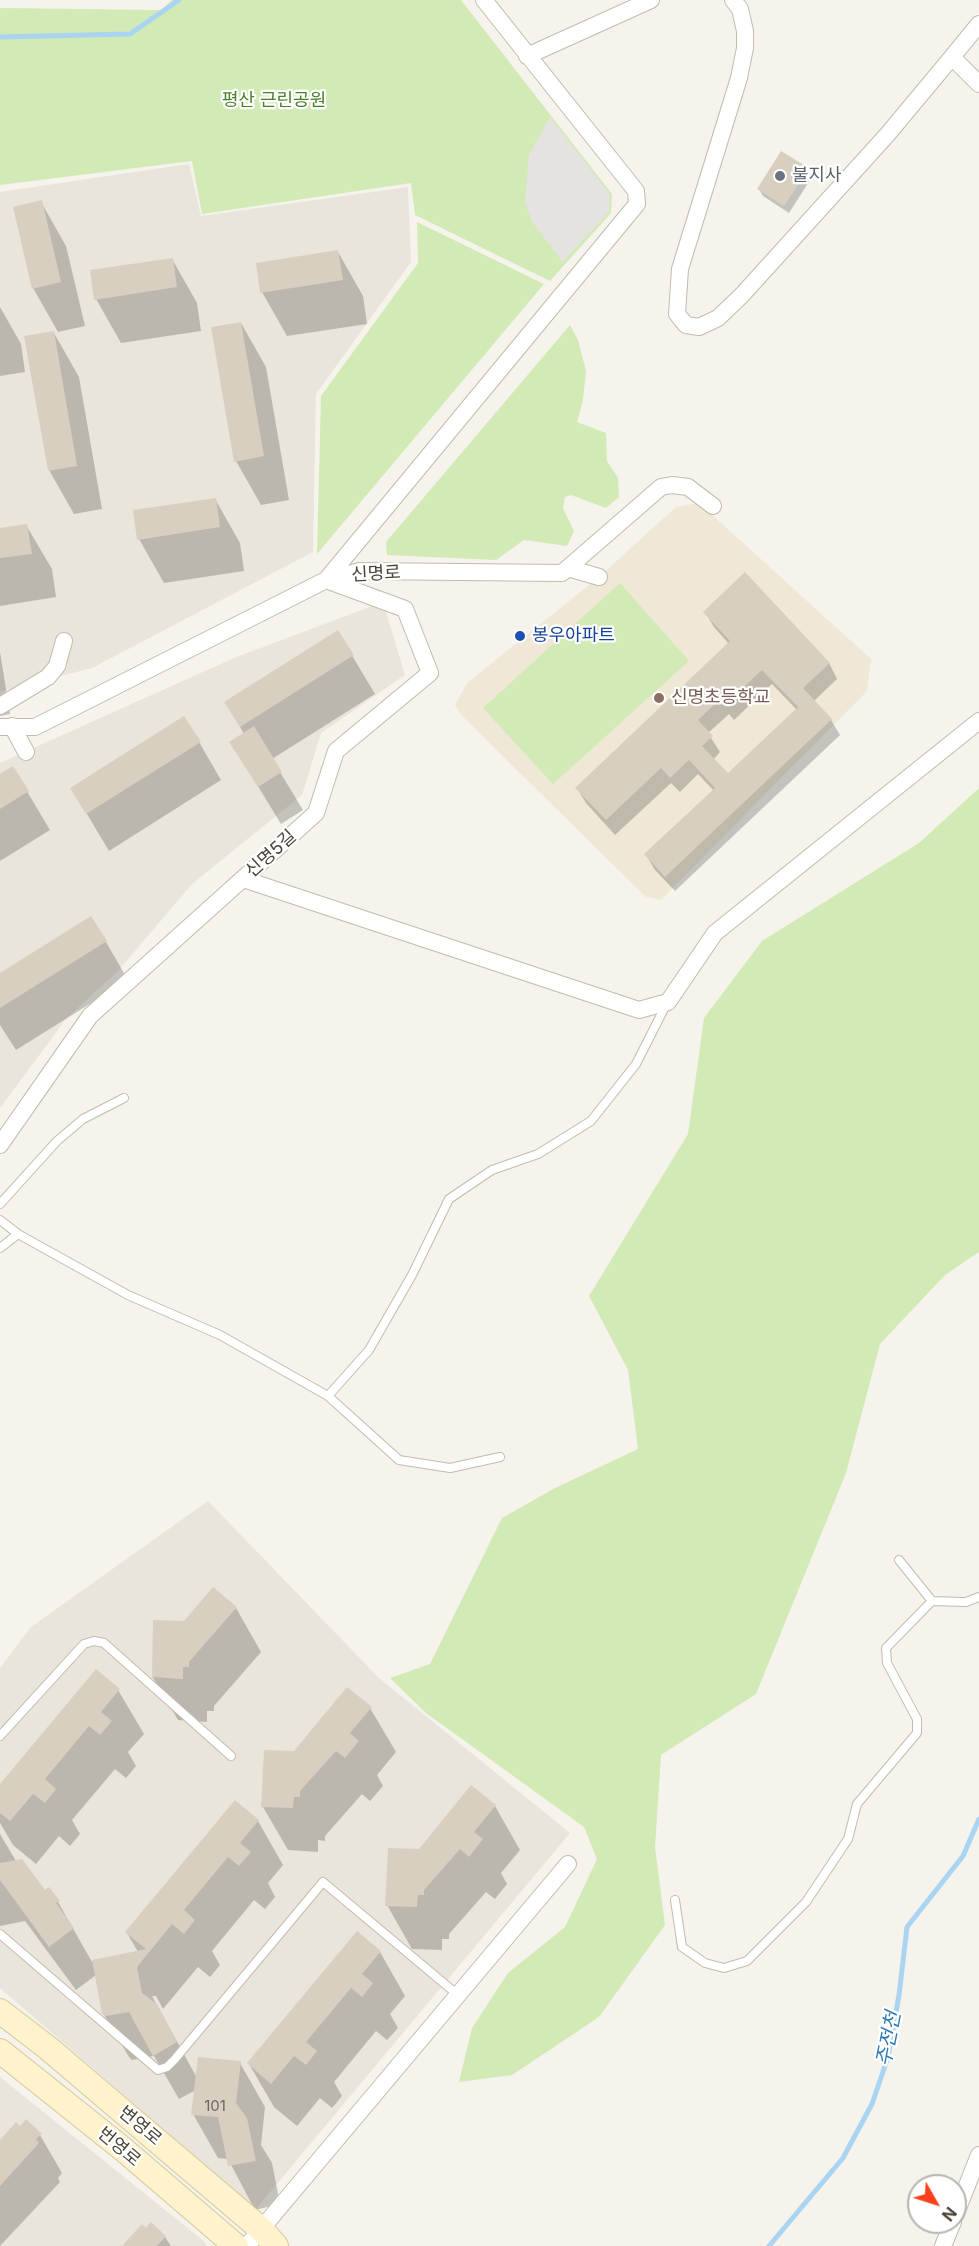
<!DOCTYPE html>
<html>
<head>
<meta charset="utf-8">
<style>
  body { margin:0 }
  #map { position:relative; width:979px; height:2246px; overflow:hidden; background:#f6f3ec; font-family:Inter,sans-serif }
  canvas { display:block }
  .north { position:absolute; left:907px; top:2174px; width:60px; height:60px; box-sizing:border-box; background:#fff; border:2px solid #b7b4b0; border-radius:50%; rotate:129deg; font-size:16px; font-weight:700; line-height:24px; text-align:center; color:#4b4439 }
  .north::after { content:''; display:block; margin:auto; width:21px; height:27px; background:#fc3f1d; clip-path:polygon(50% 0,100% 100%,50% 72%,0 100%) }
</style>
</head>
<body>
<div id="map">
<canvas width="979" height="2246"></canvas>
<div class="north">N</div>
</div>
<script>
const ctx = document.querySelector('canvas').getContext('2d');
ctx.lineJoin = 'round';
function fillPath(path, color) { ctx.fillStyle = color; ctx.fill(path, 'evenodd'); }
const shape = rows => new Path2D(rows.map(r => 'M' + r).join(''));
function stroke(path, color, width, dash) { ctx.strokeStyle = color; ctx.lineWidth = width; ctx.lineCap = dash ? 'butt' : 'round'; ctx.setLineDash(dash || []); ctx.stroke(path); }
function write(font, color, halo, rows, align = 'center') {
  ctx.font = font + ' Inter,"Noto Sans KR",sans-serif'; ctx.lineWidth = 4.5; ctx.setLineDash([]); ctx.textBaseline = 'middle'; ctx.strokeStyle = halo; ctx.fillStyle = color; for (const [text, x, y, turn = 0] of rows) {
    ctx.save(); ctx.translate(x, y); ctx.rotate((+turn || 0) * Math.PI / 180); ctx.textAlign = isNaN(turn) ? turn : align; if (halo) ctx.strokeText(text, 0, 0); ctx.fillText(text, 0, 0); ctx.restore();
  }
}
const residential = shape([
  [189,164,201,216,408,187,411,262,316,394,313,552,92,668,0,692,0,192],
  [383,602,405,675,321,733,302,795,192,884,118,971,66,1019,0,1108,0,763,234,658],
  [208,1501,379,1678,570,1833,256,2209,0,1988,0,1668,31,1627],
  [0,2077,205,2242,206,2246,0,2246]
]);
const education = shape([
  [699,503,871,659,867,691,661,900,646,897,464,718,455,705,467,683,599,577,676,507]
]);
const green = shape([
  [172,0,461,0,612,194,611,213,550,281,415,215,411,183,202,214,192,161,0,185,0,8,161,10],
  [417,222,544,284,317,554,321,396,418,263],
  [570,325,578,340,586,371,583,400,577,422,606,433,607,461,618,478,619,497,606,508,571,495,565,497,563,508,574,531,567,546,524,540,496,560,387,555,386,542],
  [620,583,689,661,553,784,483,708],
  [979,788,979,1252,945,1275,880,1344,846,1473,756,1694,661,1755,655,1847,665,1925,599,2017,512,2075,459,2082,472,2028,508,1973,565,1927,597,1859,584,1827,426,1713,390,1678,430,1664,502,1518,555,1488,638,1449,628,1370,589,1296,688,1134,704,1018,762,941,919,843]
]);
const parking = shape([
  [550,117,610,194,609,212,563,262,532,222,525,201,529,155]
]);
const shadow = shape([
  [807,169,812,177,789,213,763,196,759,189],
  [41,202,66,246,85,326,58,332,33,288],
  [338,252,363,296,367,324,287,336,262,292],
  [172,259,197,303,201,331,121,343,96,299],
  [0,307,21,344,25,372,0,376],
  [241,323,266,367,289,500,261,505,236,461],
  [54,333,79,377,102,509,74,514,49,470],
  [215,499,240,543,244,571,164,583,139,539],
  [26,525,52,569,56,597,0,606,0,529],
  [705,612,829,663,837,679,814,701,831,720,840,735,675,891,655,870,646,855,714,791,698,774,680,792,671,783,615,835,586,803,577,788,729,644,714,627],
  [772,684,797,710,728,776,713,760,720,752,708,733,729,714,734,720],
  [338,632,375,694,272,759,303,810,281,824,231,742,244,734,226,702],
  [0,652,10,714,0,716],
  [199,742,221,780,109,851,72,789],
  [13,768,50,830,0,861,0,776],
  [106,942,128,980,16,1050,0,1025,0,975],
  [236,1608,261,1652,214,1706,214,1711,207,1711,207,1722,178,1720,152,1676,184,1622],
  [118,1690,144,1734,128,1752,136,1766,126,1778,115,1769,72,1820,80,1834,70,1846,59,1836,36,1864,13,1845,0,1823,0,1786],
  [370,1708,396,1752,377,1775,383,1786,370,1801,362,1794,325,1836,325,1841,318,1840,318,1852,288,1850,263,1807,295,1752],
  [495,1806,520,1850,501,1873,507,1884,495,1899,486,1892,449,1934,449,1939,442,1939,442,1950,412,1949,387,1905,420,1851],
  [258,1821,283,1865,268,1883,275,1897,265,1909,254,1900,212,1951,220,1965,210,1977,198,1967,163,2009,156,1996,152,1996,197,2078,240,2063,265,2107,261,2145,272,2163,280,2204,255,2210,228,2159,218,2158,193,2114,196,2090,179,2099,154,2056,132,2060,129,2057,103,2013,96,1975,76,1990,25,1921,0,1926,0,1834,16,1861,44,1892,58,1902,92,1962,138,1952,127,1933],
  [380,1952,405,1996,390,2014,398,2028,387,2040,376,2031,334,2082,342,2096,332,2108,320,2098,297,2126,274,2107,249,2064],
  [20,2128,40,2135,62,2173,58,2178,60,2182,0,2246,0,2143],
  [165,2237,171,2246,124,2246]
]);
const stream = shape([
  [0,37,130,34,179,0],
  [769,2246,843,2158,872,2104,888,2057,899,1995,907,1927,963,1856,979,1819]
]);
const building = shape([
  [781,151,809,168,784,206,757,189],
  [42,200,61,282,32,289,13,207],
  [338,250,343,280,260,293,256,263],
  [173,258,177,287,94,300,90,270],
  [241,322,264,456,234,462,211,327],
  [54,331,77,466,48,471,24,336],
  [216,498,220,527,137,540,133,510],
  [27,524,32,554,0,558,0,528],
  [745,572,830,663,803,688,832,719,665,877,644,854,715,788,689,760,670,778,661,768,606,820,575,788,730,641,703,612],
  [762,670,798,707,728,773,702,746,713,736,698,720,719,700,724,705],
  [338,630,354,655,240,727,224,702],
  [184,716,201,742,86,814,70,788],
  [254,726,282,772,258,787,229,742],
  [13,766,29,791,0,809,0,774],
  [91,916,107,941,0,1008,0,973],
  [213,1587,237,1607,189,1662,189,1667,183,1667,183,1679,152,1677,153,1620,184,1621],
  [96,1669,120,1689,101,1712,112,1721,100,1735,89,1726,45,1779,56,1789,45,1803,33,1794,10,1821,0,1813,0,1784],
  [347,1687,372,1707,350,1733,359,1741,345,1758,336,1751,300,1791,300,1797,294,1797,293,1808,261,1807,264,1750,294,1751],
  [471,1785,496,1805,474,1832,483,1839,469,1857,460,1849,424,1890,424,1895,418,1895,417,1907,385,1906,388,1848,419,1849],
  [235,1800,259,1820,240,1843,251,1852,239,1866,228,1857,184,1910,195,1920,184,1934,172,1924,137,1967,142,1993,157,2004,177,2042,153,2056,129,2012,106,2016,102,2013,92,1960,146,1949,125,1932],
  [22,1859,45,1890,49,1887,60,1901,56,1903,74,1928,49,1947,0,1880,0,1863],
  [357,1931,381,1951,362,1974,373,1983,362,1997,351,1988,306,2042,317,2051,306,2065,294,2056,271,2084,247,2063],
  [198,2057,241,2061,236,2103,247,2118,256,2161,228,2166,218,2117,191,2115],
  [26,2119,42,2134,36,2139,39,2143,0,2186,0,2140,16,2122,20,2126],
  [151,2222,166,2236,157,2246,122,2246,142,2224,146,2228]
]);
const service = shape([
  [0,1204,57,1141,83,1119,124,1098],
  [0,1220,18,1234,128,1295,220,1335,328,1396,399,1460,450,1468,500,1457],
  [0,1248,18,1234],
  [328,1396,369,1350,412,1275,449,1199,492,1170,538,1154,591,1121,636,1064,667,1003],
  [899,1560,932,1601,966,1602,979,1597],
  [0,1736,84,1644,94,1641,104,1643,231,1756],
  [675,1900,682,1947,705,1963,724,1968,747,1961,806,1902,848,1839,857,1804,917,1733,917,1719,887,1663,886,1648,932,1601],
  [0,1934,158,2070,167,2067,175,2059,323,1882,458,1995]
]);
const minor = shape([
  [733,0,740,9,745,31,745,48,739,78,680,269,677,314,686,325,699,327,718,318,742,295,887,135,952,57],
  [979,24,952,57,979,84],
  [527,56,651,0],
  [568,568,599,577],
  [326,580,637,204,636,191,484,0],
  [0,706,48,677,57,666,64,641],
  [12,726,26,752],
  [0,727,35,727,326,580,360,571,562,573,661,487,672,485,688,487,713,506],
  [243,879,639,1010,668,1002,715,933,979,721],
  [0,1145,90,1016,316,813,336,751,430,673,405,609,326,580],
  [955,2216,979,2155],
  [247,2246,568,1864],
  [943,2246,953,2222]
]);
const secondary = shape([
  [0,2011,48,2048,262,2230,276,2246],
  [0,2051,123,2149,236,2246]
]);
const markers = [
  [780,176,6,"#6b7280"],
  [520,636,6,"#1a4fb4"],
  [659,698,6,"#8d6e63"]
];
const numberNames = [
  ["101",215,2106]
];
const parkNames = [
  ["평산 근린공원",274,101]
];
const worshipNames = [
  ["불지사",792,176]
];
const streetNames = [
  ["신명로",376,574,-3],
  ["신명5길",271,854,-42],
  ["변영로",140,2126,40],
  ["번영로",119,2147,40]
];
const transitNames = [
  ["봉우아파트",532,636]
];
const educationNames = [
  ["신명초등학교",671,698]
];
const waterNames = [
  ["주전천",889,2039,-79]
];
fillPath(residential, '#eae5da');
fillPath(education, '#efe8d6');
fillPath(green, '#d2eab5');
fillPath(parking, '#e5e3e0');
fillPath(shadow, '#0003');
stroke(stream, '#a9d4f2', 5);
fillPath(building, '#d8cfc1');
stroke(service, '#c2bbae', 10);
stroke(minor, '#c2bbae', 18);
stroke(secondary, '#d6c79b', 26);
stroke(service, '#fff', 8);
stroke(minor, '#fff', 16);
stroke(secondary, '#fff3cd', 24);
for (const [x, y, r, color] of markers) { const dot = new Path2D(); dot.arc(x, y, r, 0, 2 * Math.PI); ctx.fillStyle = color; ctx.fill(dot); stroke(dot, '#fff', 2); }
write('15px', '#6e675b', null, numberNames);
write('18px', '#4a7f2a', '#fff', parkNames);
write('18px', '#5b616d', '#fff', worshipNames, 'left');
write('18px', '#4b4439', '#fff', streetNames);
write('18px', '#164399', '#fff', transitNames, 'left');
write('18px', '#785e54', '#fff', educationNames, 'left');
write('italic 20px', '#2e7ab2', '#fff', waterNames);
</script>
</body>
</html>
